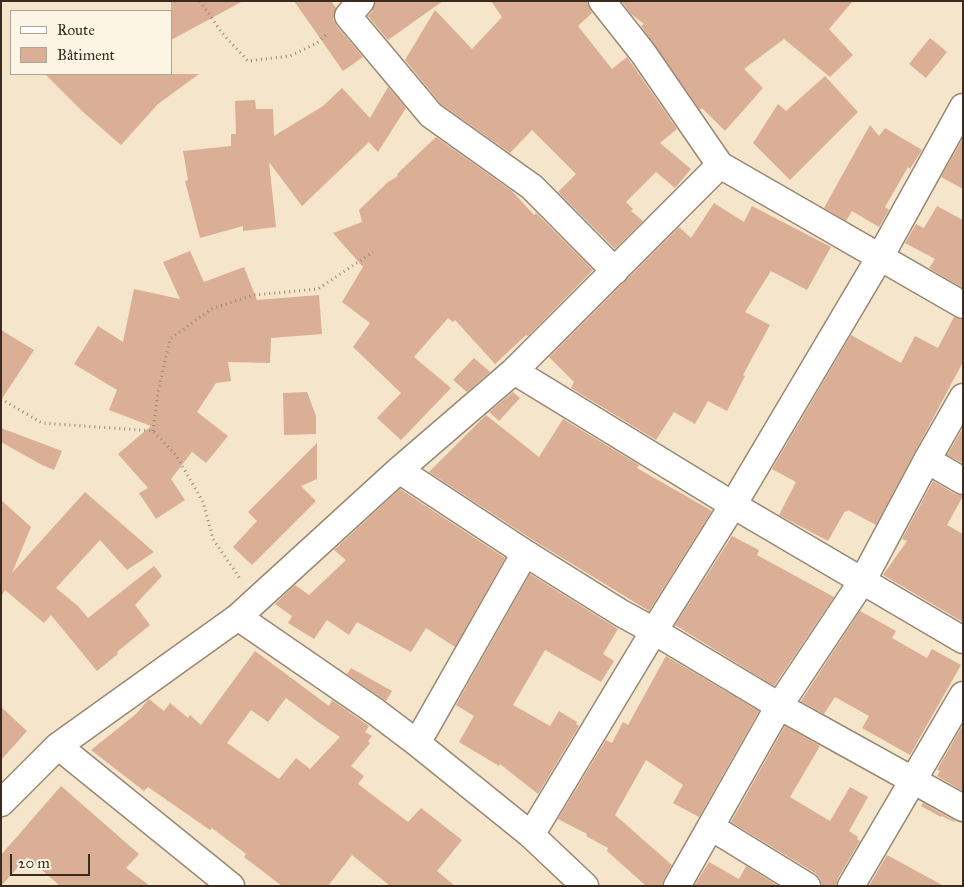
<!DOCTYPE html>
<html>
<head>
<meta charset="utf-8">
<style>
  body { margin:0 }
  #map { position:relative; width:964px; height:887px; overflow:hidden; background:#f5e5ca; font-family:"IM FELL Great Primer",serif }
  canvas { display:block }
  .frame { position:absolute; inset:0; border:2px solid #3b2a1e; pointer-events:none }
  .legend { position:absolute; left:10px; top:10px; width:162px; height:65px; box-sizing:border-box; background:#fcf5e5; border:1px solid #afa495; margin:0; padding:6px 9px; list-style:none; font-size:15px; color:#3b2a1e }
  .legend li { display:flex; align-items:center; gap:10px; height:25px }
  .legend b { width:25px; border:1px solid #afa495 }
  .scale { position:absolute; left:10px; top:854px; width:80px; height:22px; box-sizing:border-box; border:2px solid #3b2a1e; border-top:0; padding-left:6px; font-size:15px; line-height:18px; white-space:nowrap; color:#3b2a1e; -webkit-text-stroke:4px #fcf5e5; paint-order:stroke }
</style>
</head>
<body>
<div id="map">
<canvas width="964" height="887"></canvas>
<div class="frame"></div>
<ul class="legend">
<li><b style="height:6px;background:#fff"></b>Route</li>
<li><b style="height:14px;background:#daaf95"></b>Bâtiment</li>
</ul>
<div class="scale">20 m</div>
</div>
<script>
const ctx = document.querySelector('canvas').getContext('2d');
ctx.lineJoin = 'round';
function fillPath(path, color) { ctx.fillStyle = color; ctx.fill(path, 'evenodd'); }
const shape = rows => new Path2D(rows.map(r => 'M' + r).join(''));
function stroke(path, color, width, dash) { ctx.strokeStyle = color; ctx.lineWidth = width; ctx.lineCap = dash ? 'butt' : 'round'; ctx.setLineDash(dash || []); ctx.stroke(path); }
const building = shape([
  [171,1,243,1,171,40],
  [294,1,331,1,336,8,333,19,336,25,363,57,343,71],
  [376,1,443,1,388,40,368,16,373,10],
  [491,1,587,1,592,13,578,26,612,69,627,57,677,129,660,143,691,169,675,188,656,172,626,202,633,209,631,211,643,221,615,249,558,192,576,174,532,130,510,153,441,104,405,60,435,10,472,49,502,17],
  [621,1,853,1,829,29,853,55,830,77,784,39,744,69,763,88,725,131,702,108,700,110,641,26,644,24,631,14],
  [930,38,947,52,926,78,909,64],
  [45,74,199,74,158,104,121,145,83,112],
  [825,76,858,112,790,180,753,143,778,104,786,111],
  [388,87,406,108,378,152,369,142,302,206,269,162,276,227,243,231,243,226,200,238,185,181,188,180,183,151,231,146,231,134,236,134,235,101,255,100,256,109,273,109,274,136,323,106,342,88,370,118],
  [870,125,879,136,885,128,922,150,910,169,908,167,885,207,889,210,879,227,852,211,846,221,824,208],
  [436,137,512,191,534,215,536,213,593,270,528,336,526,335,495,364,455,320,453,322,448,318,414,357,451,388,401,440,377,418,401,393,353,347,370,323,342,302,363,267,333,233,362,222,359,210,388,182,398,176,397,174],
  [963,138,963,189,941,177],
  [714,203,744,222,752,206,831,247,807,290,771,271,745,312,770,325,743,375,745,376,727,411,708,401,695,424,674,412,656,440,571,388,574,382,549,357,679,227,691,238],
  [937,206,963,220,963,288,929,268,935,259,905,243,916,224,924,228],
  [190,251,204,282,244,267,257,300,319,295,322,334,271,338,270,363,228,362,231,381,216,383,197,412,228,436,206,463,192,452,171,479,185,500,156,519,139,493,148,488,118,454,151,426,109,410,117,390,74,364,98,326,123,342,134,289,180,299,163,262],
  [954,317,963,320,963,362,876,525,848,510,847,512,845,511,828,541,779,515,796,482,772,469,851,335,901,363,915,336,938,348],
  [1,330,34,350,1,400],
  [474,358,490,372,467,392,453,380],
  [307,392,316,416,316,434,284,435,283,393],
  [513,392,520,398,499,421,489,412],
  [486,415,539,457,563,419,639,465,637,468,712,511,649,611,533,540,429,472],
  [1,428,62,451,54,470,42,465,1,442],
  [963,428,963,463,947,455],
  [317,443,317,479,301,486,316,501,252,565,233,547,257,521,248,512],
  [933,481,955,494,963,496,947,525,963,534,963,622,883,575,907,541,902,539],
  [400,489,505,558,455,647,426,628,411,652,357,622,349,635,327,620,314,639,288,623,292,616,275,604,276,603,295,585,309,595,346,560,334,550],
  [85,492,154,552,127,570,100,540,56,588,78,606,88,618,154,566,162,576,135,605,150,625,117,652,118,654,97,671,51,615,44,623,5,590,1,597,1,500,31,527,12,573],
  [732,536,759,550,757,555,834,597,774,686,675,625],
  [530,574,618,629,603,654,614,661,601,682,545,650,513,705,550,726,559,711,577,722,576,724,579,726,538,794,500,764,499,766,459,742,474,716,456,705],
  [860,611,896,631,892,638,927,658,932,649,961,665,910,755,862,728,869,716,835,697,824,714,801,701],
  [255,651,329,706,332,700,369,726,365,732,372,736,368,741,370,743,351,766,364,776,358,784,408,822,421,808,462,840,437,871,455,886,390,886,352,855,328,886,282,886,244,857,246,854,212,828,210,830,148,787,144,791,91,750,136,714,149,699,164,711,170,703,188,718,190,715,201,725],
  [286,698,318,722,340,737,310,769,296,758,279,779,227,743,251,710,268,722],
  [666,656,759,711,699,817,673,803,683,785,646,760,615,815,672,865,664,879,662,886,646,886,607,851,608,848,586,836,587,834,558,819,606,740,612,743,623,722,628,725],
  [351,668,392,691,386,701,347,674],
  [1,707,27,731,1,760],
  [785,726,820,746,790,797,830,821,850,787,868,797,849,831,858,837,857,839,860,841,838,878,836,886,822,886,820,878,815,873,731,822],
  [961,728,963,728,963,791,937,776,940,771,937,770],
  [61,786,139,854,126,868,150,886,60,886,27,857,1,886,1,855],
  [923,803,955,821,954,822,942,816,941,817,921,806],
  [887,855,944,886,869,886],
  [709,862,739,879,746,866,778,886,694,886]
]);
const path = shape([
  [200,1,222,33,248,61,290,56,317,43,328,33],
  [1,399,42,423,153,431,176,455,203,502,213,539,241,580],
  [153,431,158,392,170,339,211,309,254,295,318,289,373,252]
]);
const minor = shape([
  [361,1,348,16,431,115,532,187,615,271],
  [602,1,643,53,720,165,963,305],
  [514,371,733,505,963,640],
  [927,460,963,481],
  [399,470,525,553,621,613,654,631,779,706,963,808],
  [238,617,376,712,417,743,531,835,585,886],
  [417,743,525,553],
  [58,746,231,886],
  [1,803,58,746,238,617,399,470,514,371,720,165],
  [711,827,807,886],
  [531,835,654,631,733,505,880,257,963,107],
  [677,886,779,706,863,580,927,460,963,397],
  [851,886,963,695]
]);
fillPath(building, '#daaf95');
stroke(minor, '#988874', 29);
stroke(path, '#988874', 3, [1, 4]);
stroke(minor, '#fff', 26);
</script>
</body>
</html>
